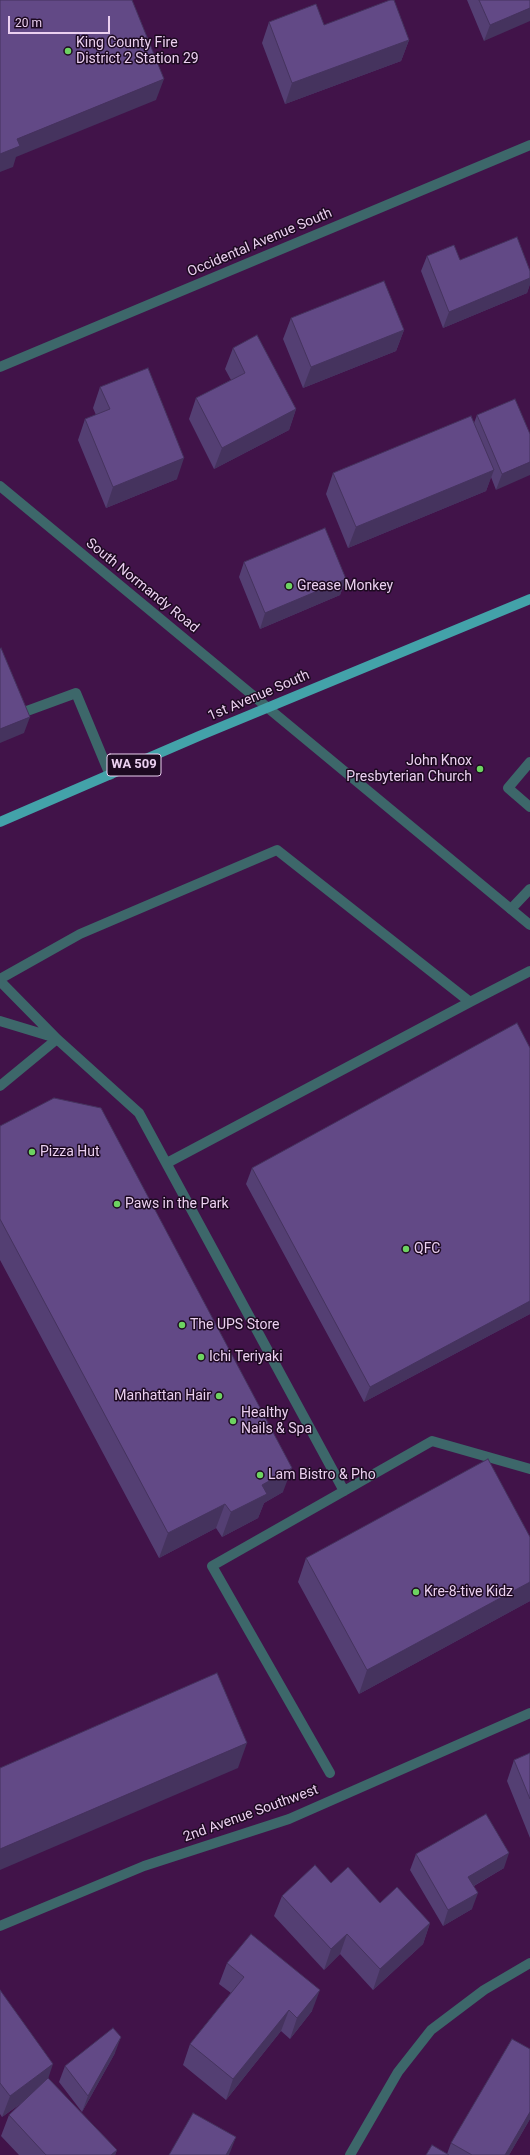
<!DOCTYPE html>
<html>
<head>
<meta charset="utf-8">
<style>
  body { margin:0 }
  #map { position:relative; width:530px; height:2155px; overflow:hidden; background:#411349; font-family:Roboto,sans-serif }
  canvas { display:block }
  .scale { position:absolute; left:8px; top:16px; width:102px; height:18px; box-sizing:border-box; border:2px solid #ebd0f0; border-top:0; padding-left:5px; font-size:12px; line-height:14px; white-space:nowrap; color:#ebd0f0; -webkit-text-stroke:3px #1d0a21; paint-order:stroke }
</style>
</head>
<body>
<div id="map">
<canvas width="530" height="2155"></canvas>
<div class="scale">20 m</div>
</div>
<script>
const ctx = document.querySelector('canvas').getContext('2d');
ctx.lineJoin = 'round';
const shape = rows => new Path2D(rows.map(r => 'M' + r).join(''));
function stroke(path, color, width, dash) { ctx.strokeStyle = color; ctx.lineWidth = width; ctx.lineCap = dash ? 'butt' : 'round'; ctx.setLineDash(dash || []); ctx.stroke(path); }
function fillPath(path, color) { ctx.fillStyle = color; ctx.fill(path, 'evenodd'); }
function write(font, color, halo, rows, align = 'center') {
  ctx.font = font + ' Roboto,sans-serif'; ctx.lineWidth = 3; ctx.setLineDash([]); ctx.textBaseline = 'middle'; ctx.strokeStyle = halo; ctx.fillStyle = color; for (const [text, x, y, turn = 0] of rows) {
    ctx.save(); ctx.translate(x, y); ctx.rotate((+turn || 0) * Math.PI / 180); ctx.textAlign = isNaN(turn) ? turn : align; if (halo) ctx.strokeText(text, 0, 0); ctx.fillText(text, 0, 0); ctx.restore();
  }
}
const service = shape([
  [16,715,76,693,110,775],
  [530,762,508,788,530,807],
  [511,909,530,889],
  [0,979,80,934,277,850,470,1002,530,971],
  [0,981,57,1039,139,1113,344,1491],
  [0,1021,56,1038],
  [0,1086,57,1039],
  [167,1163,470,1002],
  [330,1773,212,1566,432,1441,530,1469]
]);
const minor = shape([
  [0,367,530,145],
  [0,1926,144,1866,289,1819,530,1713],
  [350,2155,398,2072,431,2030,484,1990,530,1963]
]);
const tertiary = shape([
  [0,486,530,925]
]);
const primary = shape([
  [0,822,199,736,530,599]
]);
const wall = shape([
  [467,0,530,0,484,41],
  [269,22,324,25,409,40,401,61,285,104,262,43],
  [427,256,460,260,530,271,530,284,527,293,443,328,421,271],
  [291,318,404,330,396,351,303,388,283,339],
  [233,348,296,409,289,430,214,469,189,419,196,398,231,380,225,369],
  [100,387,177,479,106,508,78,440,85,419,96,415,93,408],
  [477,415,530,434,496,490,491,477,486,491,348,548,326,494,333,473,474,423],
  [244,562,346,579,340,595,260,629,239,577],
  [530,1048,530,1314,364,1402,246,1184,252,1168],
  [0,1126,283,1492,264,1503,258,1518,222,1537,216,1528,159,1558,0,1260],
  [530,1537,530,1601,359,1694,298,1582,306,1558],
  [530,1753,530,1838,507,1781,514,1760],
  [416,1854,504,1868,474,1886,472,1909,443,1926,410,1870],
  [331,1883,430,1923,423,1944,373,1990,340,1954,324,1970,274,1916,282,1896],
  [227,1963,312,2011,290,2039,281,2031,226,2100,183,2065,190,2044,231,1993,219,1984],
  [0,1990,48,2078,117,2150,115,2155,19,2155,1,2136,9,2115,23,2102,2,2117,0,2114],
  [115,2053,82,2112,59,2082,65,2066],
  [530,2119,509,2155,426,2155,447,2154,451,2143]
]);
const shadedWall = shape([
  [530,8,530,21,484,41,490,25],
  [409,40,401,61,285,104,292,83],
  [164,79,156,100,16,157,13,167,0,172,0,154,17,139],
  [530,278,530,284,527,293,443,328,449,312],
  [404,330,396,351,303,388,311,367],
  [296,409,289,430,214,469,222,448],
  [184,458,177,479,106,508,113,487],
  [530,462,530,475,496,490,502,474],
  [494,470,486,491,348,548,356,527],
  [346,579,340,595,260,629,265,613],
  [30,717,24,733,0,743,0,729],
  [530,1301,530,1314,364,1402,370,1387],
  [292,1468,283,1492,264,1503,258,1518,222,1537,231,1512,262,1485],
  [225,1504,216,1528,159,1558,168,1533],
  [530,1582,530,1601,359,1694,367,1670],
  [247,1743,238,1768,0,1870,0,1849],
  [509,1853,504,1868,463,1892,468,1877],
  [478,1893,472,1909,443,1926,448,1910],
  [430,1923,423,1944,373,1990,380,1969],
  [347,1934,340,1954,324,1970,331,1949],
  [320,1990,312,2011,290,2039,297,2018],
  [289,2010,281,2031,226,2100,233,2079],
  [121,2037,115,2053,82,2112,88,2096],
  [53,2064,46,2085,2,2117,10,2096],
  [530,2112,530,2119,509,2155,505,2155],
  [236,2137,229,2155,226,2155],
  [117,2150,115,2155,111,2155]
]);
const building = shape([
  [0,0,132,0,164,79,17,139,20,146,0,154,0,0],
  [390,0,394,0,409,40,292,83,269,22,316,4,324,25,390,0],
  [479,0,530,0,530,8,490,25,479,0],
  [517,237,530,271,530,278,449,312,427,256,454,245,460,260,517,237],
  [384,281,404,330,311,367,291,318,384,281],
  [257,335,296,409,222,448,196,398,245,373,233,348,257,335],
  [148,368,184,458,113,487,85,419,110,409,100,387,148,368],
  [515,399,530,434,530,462,502,474,477,415,515,399],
  [471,416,494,470,356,527,333,473,471,416],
  [325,528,346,579,265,613,244,562,325,528],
  [1,648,30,717,0,729,0,649,1,648],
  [517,1023,530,1048,530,1301,370,1387,252,1168,517,1023],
  [54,1098,101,1108,292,1468,262,1485,267,1494,231,1512,225,1504,168,1533,0,1219,0,1126,54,1098],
  [488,1459,530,1537,530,1582,367,1670,306,1558,488,1459],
  [217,1673,247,1743,0,1849,0,1768,217,1673],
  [530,1753,530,1799,514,1760,530,1753],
  [486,1814,509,1853,468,1877,478,1893,448,1910,416,1854,486,1814],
  [315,1865,331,1883,348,1867,380,1903,397,1887,430,1923,380,1969,347,1934,331,1949,282,1896,315,1865],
  [251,1934,320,1990,297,2018,289,2010,233,2079,190,2044,244,1977,227,1963,251,1934],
  [0,1990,53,2064,10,2096,0,2083,0,1990],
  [113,2028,121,2037,88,2096,65,2066,113,2028],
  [512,2039,530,2049,530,2112,505,2155,472,2155,451,2143,512,2039],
  [48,2078,117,2150,111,2155,46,2155,9,2115,48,2078],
  [193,2113,236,2137,226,2155,169,2155,193,2113],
  [432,2145,449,2155,426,2155,432,2145]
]);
const markers = [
  [68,51,4,"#6dd361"],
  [289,586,4,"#6dd361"],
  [480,769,4,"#6dd361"],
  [32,1152,4,"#6dd361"],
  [117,1204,4,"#6dd361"],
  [406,1249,4,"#6dd361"],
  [182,1325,4,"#6dd361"],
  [201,1357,4,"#6dd361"],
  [219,1396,4,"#6dd361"],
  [233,1421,4,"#6dd361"],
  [260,1475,4,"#6dd361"],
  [416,1592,4,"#6dd361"]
];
const shields = [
  [134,765,54]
];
const shieldNames = [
  ["WA 509",134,765]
];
const poiNames = [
  ["King County Fire",76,43],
  ["District 2 Station 29",76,59],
  ["Grease Monkey",297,586],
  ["John Knox",472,761,"right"],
  ["Presbyterian Church",472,777,"right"],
  ["Pizza Hut",40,1152],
  ["Paws in the Park",125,1204],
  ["QFC",414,1249],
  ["The UPS Store",190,1325],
  ["Ichi Teriyaki",209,1357],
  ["Manhattan Hair",211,1396,"right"],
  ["Healthy",241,1413],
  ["Nails & Spa",241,1429],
  ["Lam Bistro & Pho",268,1475],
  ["Kre-8-tive Kidz",424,1592]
];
const streetNames = [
  ["Occidental Avenue South",260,243,-23],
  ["South Normandy Road",142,586,39],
  ["1st Avenue South",259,696,-23],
  ["2nd Avenue Southwest",251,1814,-20]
];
stroke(service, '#3d676a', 10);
stroke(minor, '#3d676a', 10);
stroke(tertiary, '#3d676a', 10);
stroke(primary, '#43a2a9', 10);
fillPath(wall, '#543f73');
fillPath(shadedWall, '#45335e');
fillPath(building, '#624986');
stroke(building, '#45335e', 1);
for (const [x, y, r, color] of markers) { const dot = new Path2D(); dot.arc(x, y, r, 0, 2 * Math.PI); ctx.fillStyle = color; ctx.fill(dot); stroke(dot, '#1d0a21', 1.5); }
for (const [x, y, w] of shields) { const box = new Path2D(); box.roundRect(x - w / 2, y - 11, w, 22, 3); ctx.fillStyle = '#1d0a21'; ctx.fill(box); stroke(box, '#ebd0f0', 1); }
write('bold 13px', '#ebd0f0', null, shieldNames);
write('14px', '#ebd0f0', '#1d0a21', poiNames, 'left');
write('14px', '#ebd0f0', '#1d0a21', streetNames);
</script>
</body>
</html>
